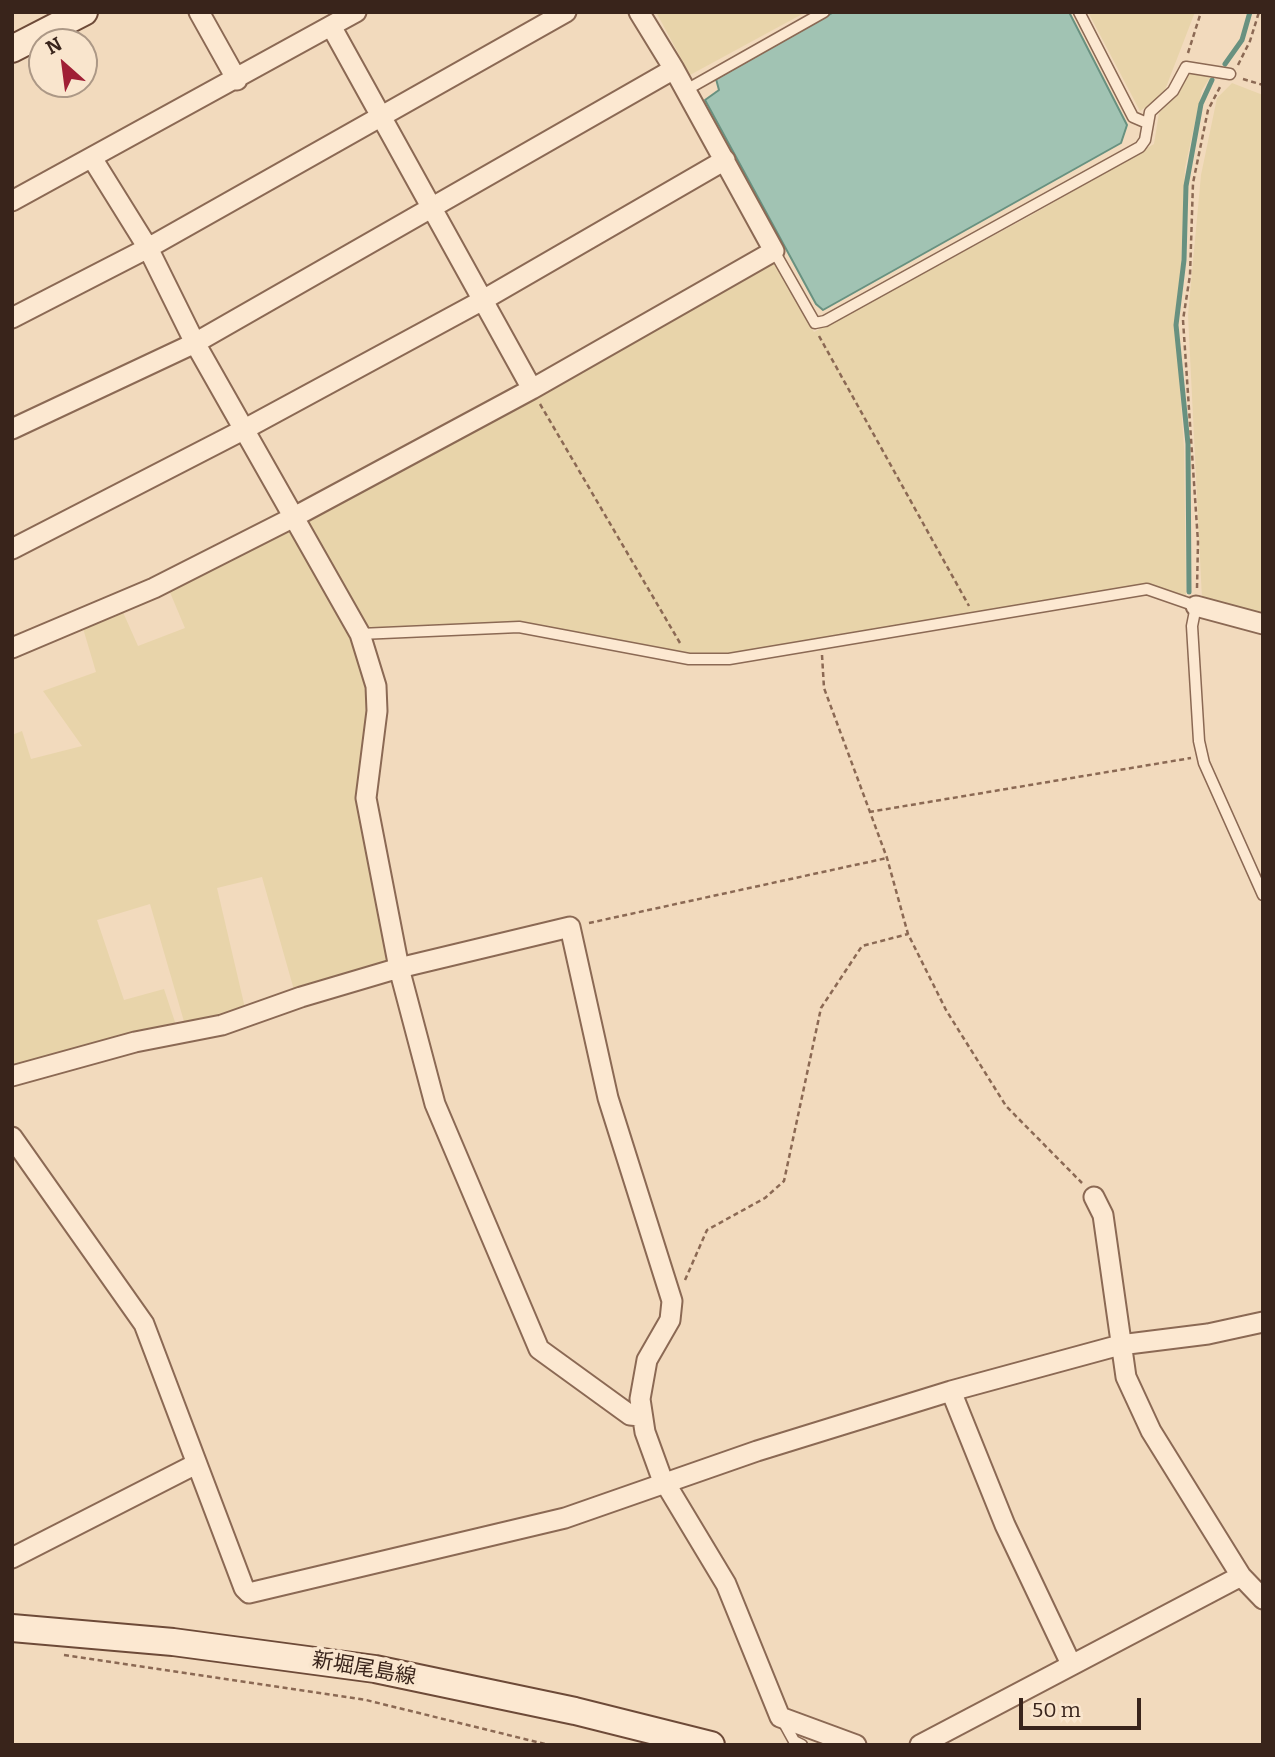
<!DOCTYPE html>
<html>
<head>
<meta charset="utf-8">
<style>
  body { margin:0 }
  #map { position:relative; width:1275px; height:1757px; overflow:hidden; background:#f2dabd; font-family:Bitter,serif }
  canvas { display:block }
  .frame { position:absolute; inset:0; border:14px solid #39241b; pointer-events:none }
  .north { position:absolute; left:28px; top:28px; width:70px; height:70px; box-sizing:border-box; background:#f9e5cd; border:2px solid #ac9886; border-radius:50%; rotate:332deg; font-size:19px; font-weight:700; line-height:28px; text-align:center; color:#39241b }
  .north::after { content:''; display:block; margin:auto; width:24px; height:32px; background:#a01f35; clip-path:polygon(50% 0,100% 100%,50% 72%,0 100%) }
  .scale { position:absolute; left:1019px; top:1698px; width:122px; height:32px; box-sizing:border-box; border:4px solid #39241b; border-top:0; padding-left:9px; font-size:21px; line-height:24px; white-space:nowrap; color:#39241b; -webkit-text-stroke:5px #f9e5cd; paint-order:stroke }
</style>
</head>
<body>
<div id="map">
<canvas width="1275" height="1757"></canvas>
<div class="frame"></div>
<div class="north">N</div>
<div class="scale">50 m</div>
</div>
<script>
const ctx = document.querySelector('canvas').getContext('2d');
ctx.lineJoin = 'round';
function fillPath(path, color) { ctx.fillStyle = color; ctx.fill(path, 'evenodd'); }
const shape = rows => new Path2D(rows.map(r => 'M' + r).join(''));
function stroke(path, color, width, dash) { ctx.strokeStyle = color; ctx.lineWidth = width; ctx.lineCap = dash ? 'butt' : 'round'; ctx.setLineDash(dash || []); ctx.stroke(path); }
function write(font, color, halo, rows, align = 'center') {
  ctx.font = font + ' Bitter,"Noto Sans JP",serif'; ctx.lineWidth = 7; ctx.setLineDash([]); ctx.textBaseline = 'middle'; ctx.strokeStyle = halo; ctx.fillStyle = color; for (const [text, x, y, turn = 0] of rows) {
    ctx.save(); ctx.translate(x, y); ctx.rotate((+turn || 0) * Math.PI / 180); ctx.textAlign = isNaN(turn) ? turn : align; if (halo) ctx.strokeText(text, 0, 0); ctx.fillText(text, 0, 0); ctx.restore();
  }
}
const farmland = shape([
  [656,12,806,12,690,75],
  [1088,12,1195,12,1163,95,1140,111],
  [1191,71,1213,73,1202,90,1185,168,1181,266,1175,317,1184,448,1186,598,1150,586,732,656,692,655,515,624,365,631,308,521,773,257,814,332,1030,216,1154,144,1159,113,1180,91],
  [1232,83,1263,95,1263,616,1202,599,1188,315,1201,175,1217,98],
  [293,522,358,633,374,705,364,798,392,965,294,990,262,877,217,888,245,1008,219,1021,185,1025,150,904,97,920,124,1000,164,989,177,1028,12,1070,12,735,22,731,31,759,82,746,43,691,96,672,82,625,122,610,138,646,185,628,169,590]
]);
const water = shape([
  [834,12,1069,12,1127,125,1121,143,823,310,816,304,705,100,719,90,716,79,834,12]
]);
const stream = shape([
  [1225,64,1242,40,1250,12],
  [1189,592,1188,444,1176,325,1184,260,1186,186,1201,104,1212,80]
]);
const path = shape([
  [1188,53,1201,12],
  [1238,65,1250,41,1259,12],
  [1243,79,1263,85],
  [819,336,969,606],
  [540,404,680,643],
  [1197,588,1198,542,1183,320,1190,275,1193,183,1208,110,1220,87],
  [822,655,824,688,887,858,908,934,946,1010,1006,1106,1082,1183],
  [869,812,1191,758],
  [589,923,887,858],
  [685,1280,707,1230,765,1198,784,1181,821,1008,862,946,908,934],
  [64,1655,366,1700,549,1745]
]);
const lane = shape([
  [1079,12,1133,117,1147,123],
  [686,90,824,12],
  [774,251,815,323,825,321,1140,147,1145,140,1150,112,1173,91,1186,67,1230,74],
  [360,634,519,627,689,659,729,659,1147,589,1196,606,1192,626,1199,741,1204,763,1263,895],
  [783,1721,794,1741,802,1745]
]);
const street = shape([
  [199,12,237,80],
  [331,26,532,389],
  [92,158,148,248,195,343,360,634,376,686,377,711,366,798,399,968,435,1104,539,1349,630,1415,640,1416],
  [12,201,356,12],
  [12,318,148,248,566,12],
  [12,429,195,343,674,69],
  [12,549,243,430,483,300,725,160],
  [1196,606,1263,624],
  [12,648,154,588,294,517,532,389,774,251,674,69,639,12],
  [12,1076,135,1042,222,1025,301,997,399,968,570,927,608,1098,672,1301,670,1320,647,1360,640,1399,645,1432,661,1476,726,1584,780,1717,856,1745],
  [12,1137,144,1324,244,1588,249,1593,565,1518,757,1451,951,1391,1120,1345,1208,1334,1263,1322],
  [1094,1197,1103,1215,1126,1377,1151,1431,1241,1576,1263,1599],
  [951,1391,1005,1525,1071,1664],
  [12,1558,196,1464],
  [920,1745,1241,1576]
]);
const secondary = shape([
  [12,49,84,12],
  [12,1628,173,1642,375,1669,575,1711,711,1745]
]);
const streetNames = [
  ["新堀尾島線",364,1669,10]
];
fillPath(farmland, '#e8d4aa');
fillPath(water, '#a1c3b3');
stroke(water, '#689180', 2);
stroke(stream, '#689180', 5);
stroke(lane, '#8b6954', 13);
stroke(street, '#8b6954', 23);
stroke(secondary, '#6d4a38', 30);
stroke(path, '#8b6954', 2.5, [5, 3.5]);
stroke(lane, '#fce8d1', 10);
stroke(street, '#fce8d1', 19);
stroke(secondary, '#fce8d1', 26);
write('21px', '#39241b', '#f9e5cd', streetNames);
</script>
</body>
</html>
